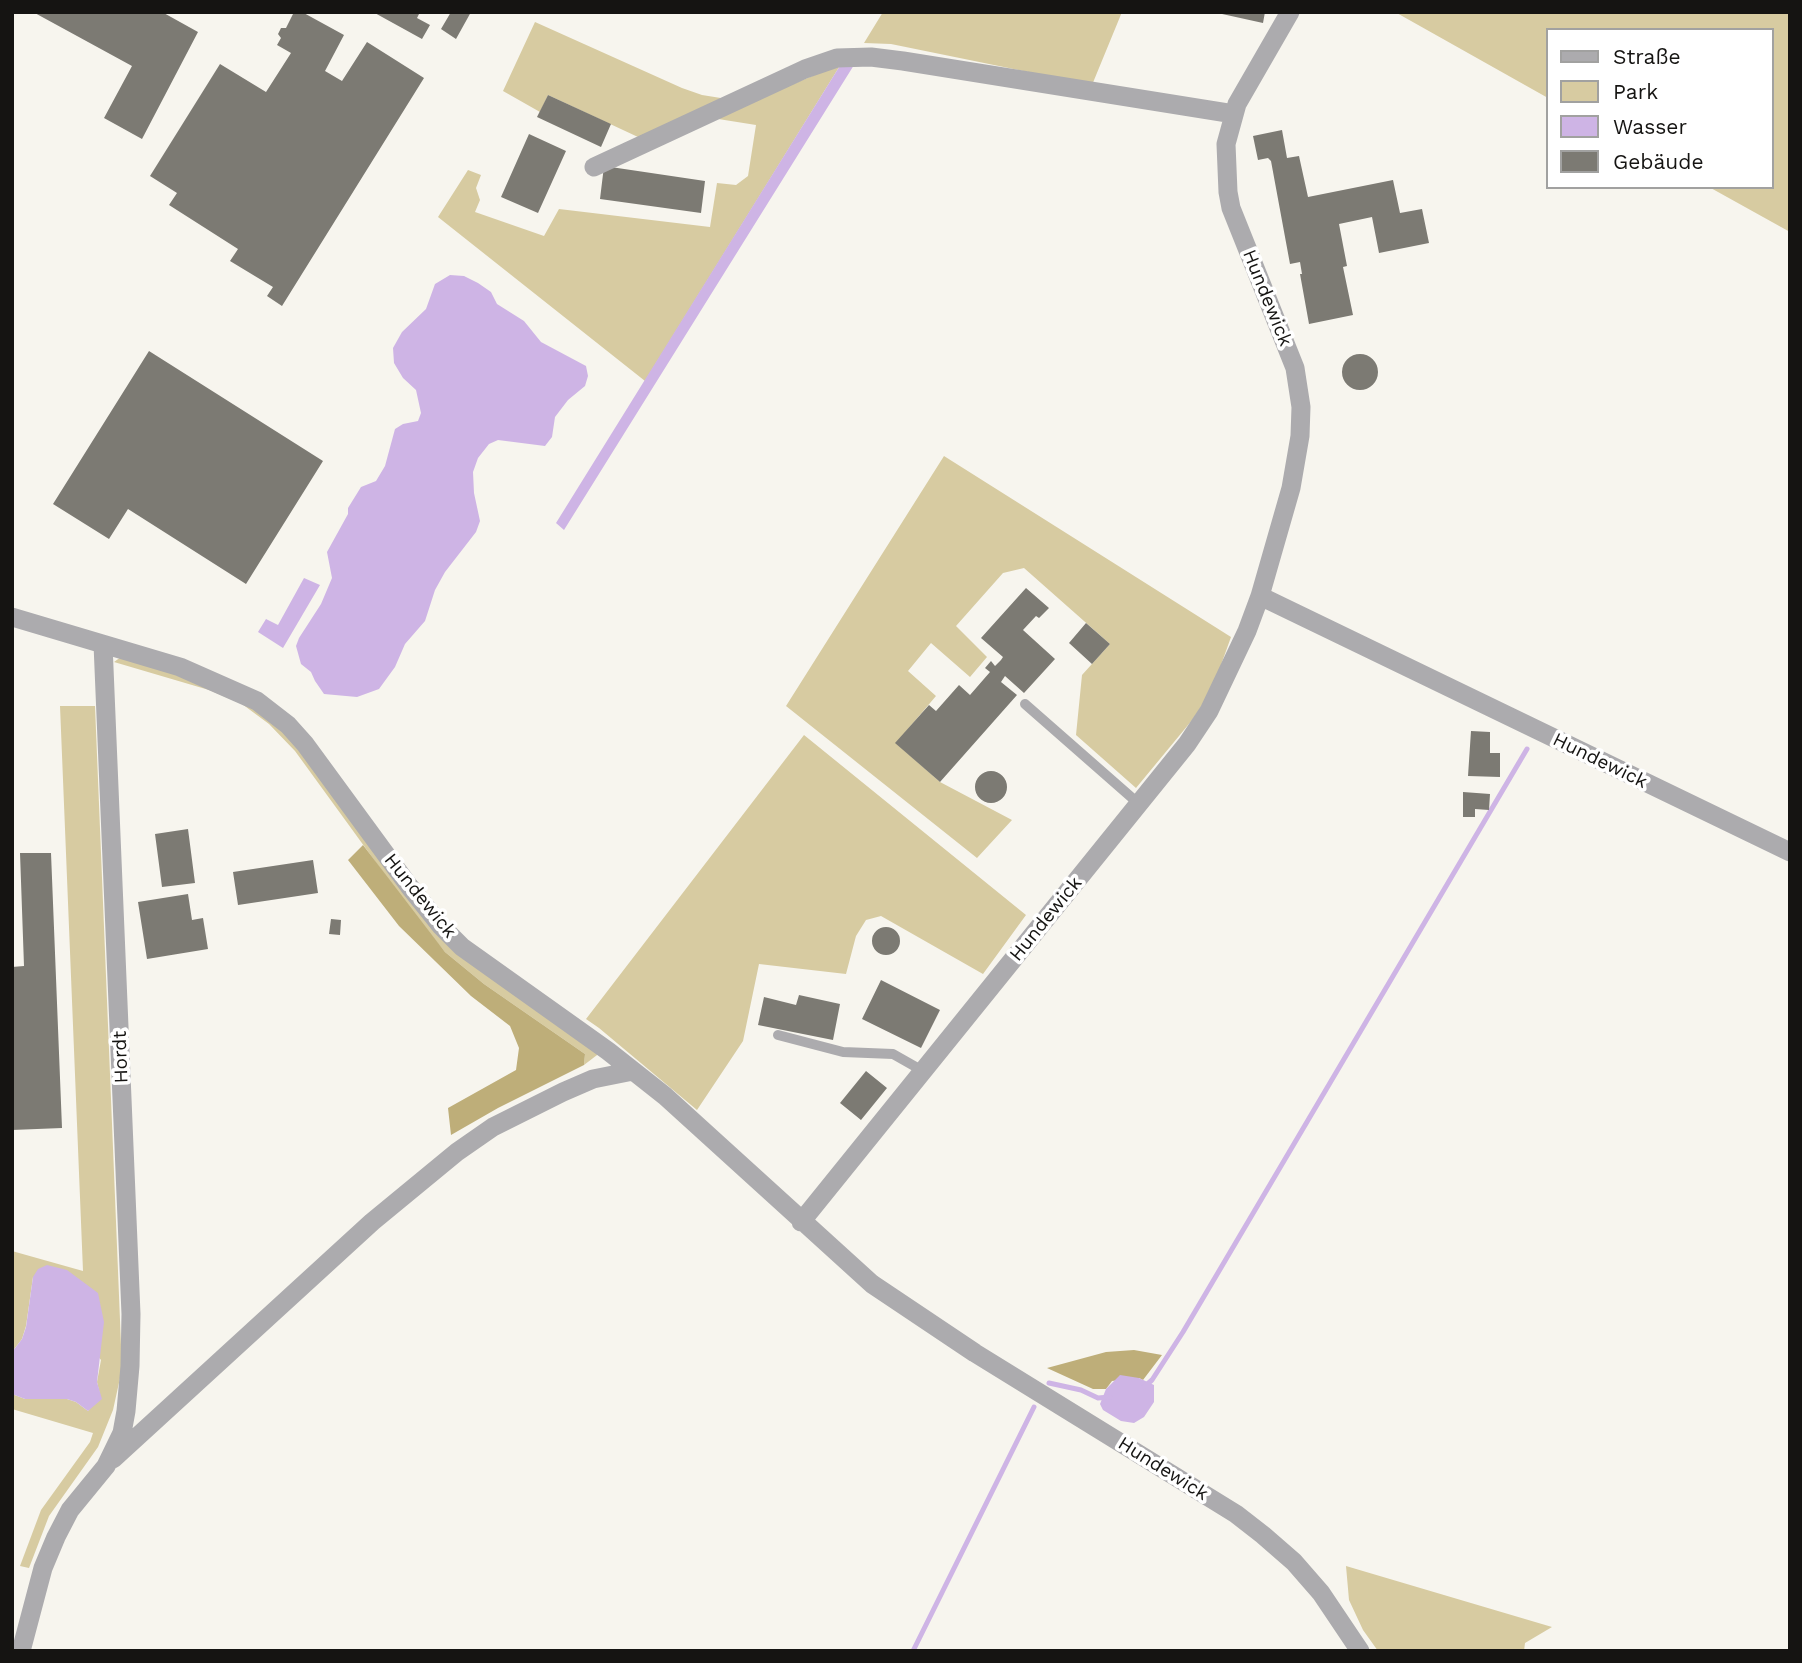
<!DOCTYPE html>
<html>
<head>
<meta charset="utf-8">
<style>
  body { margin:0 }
  #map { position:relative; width:1802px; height:1663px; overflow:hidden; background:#f7f5ee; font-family:"Work Sans",sans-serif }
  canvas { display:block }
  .frame { position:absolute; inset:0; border:14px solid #151412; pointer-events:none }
  .legend { position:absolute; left:1546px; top:28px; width:228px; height:161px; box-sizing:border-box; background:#fff; border:2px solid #a1a1a0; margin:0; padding:9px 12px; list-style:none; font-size:21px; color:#151412 }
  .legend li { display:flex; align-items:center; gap:14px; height:35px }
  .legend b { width:35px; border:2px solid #a1a1a0 }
</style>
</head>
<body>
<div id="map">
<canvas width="1802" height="1663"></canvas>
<div class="frame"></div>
<ul class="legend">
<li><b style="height:9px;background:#acabae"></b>Straße</li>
<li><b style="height:19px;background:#d7cba1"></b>Park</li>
<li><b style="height:19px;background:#ceb4e5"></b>Wasser</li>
<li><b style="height:19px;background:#7c7a73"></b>Gebäude</li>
</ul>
</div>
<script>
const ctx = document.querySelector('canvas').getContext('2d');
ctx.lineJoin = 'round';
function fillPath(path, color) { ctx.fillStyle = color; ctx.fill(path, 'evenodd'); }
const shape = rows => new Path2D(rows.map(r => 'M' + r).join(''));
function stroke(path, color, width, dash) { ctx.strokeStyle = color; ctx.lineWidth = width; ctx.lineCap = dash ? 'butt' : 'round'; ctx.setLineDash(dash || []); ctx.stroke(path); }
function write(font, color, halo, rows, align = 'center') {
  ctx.font = font + ' "Work Sans",sans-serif'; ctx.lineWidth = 7; ctx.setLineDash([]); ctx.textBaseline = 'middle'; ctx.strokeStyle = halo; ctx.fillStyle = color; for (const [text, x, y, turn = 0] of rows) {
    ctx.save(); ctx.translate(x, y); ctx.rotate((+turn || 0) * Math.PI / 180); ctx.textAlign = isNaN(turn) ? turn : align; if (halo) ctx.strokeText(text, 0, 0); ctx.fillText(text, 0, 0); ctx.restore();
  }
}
const green = shape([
  [883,12,1122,12,1092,85,891,44,864,43],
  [1395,12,1790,12,1790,232,1709,187,1772,187,1772,30,1548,30,1548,98],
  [535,22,682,88,702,95,727,99,638,137,548,95,540,112,503,91],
  [841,64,645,381,438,217,468,170,481,175,476,188,480,200,475,212,544,236,559,209,710,227,717,183,736,185,748,176,756,125,712,118],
  [944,456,1231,637,1212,690,1193,719,1136,788,1076,735,1082,675,1110,644,1024,568,1003,573,956,626,987,657,970,677,931,643,908,671,936,696,896,743,940,782,1012,820,977,858,786,706],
  [121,657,201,678,280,724,430,921,601,1052,584,1065,585,1054,484,984,445,952,412,912,295,751,269,724,242,704,209,690,114,662],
  [60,706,95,706,122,1369,113,1410,98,1447,49,1516,29,1568,20,1566,41,1510,90,1442,93,1433,12,1409,12,1394,25,1399,67,1399,76,1402,88,1411,100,1395,97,1382,101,1360,33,1277,26,1326,22,1339,12,1352,12,1251,83,1271],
  [804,735,1026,915,983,974,881,916,866,920,856,936,846,974,759,964,743,1041,697,1110,599,1028,586,1019],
  [1346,1566,1552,1627,1525,1643,1524,1651,1378,1651,1363,1630,1349,1600]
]);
const forest = shape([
  [363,845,445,952,484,984,585,1054,584,1065,498,1108,451,1135,448,1108,516,1070,519,1048,510,1026,471,996,399,926,348,860],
  [1134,1350,1162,1355,1143,1380,1139,1378,1112,1381,1106,1389,1093,1389,1047,1368,1106,1352]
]);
const water = shape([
  [841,64,854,65,564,530,556,523],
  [450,275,464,276,478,283,491,292,497,304,524,321,541,342,586,366,588,376,585,386,568,400,555,417,552,437,545,446,498,440,489,444,478,458,473,472,474,493,480,521,476,532,445,572,435,590,425,621,405,644,395,667,379,689,357,697,324,694,315,681,311,672,301,664,296,646,299,638,321,604,332,578,327,552,348,514,348,508,361,487,376,481,385,466,395,429,403,424,418,421,421,413,416,390,403,378,394,363,393,348,402,332,426,309,435,284],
  [304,578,320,585,283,648,258,632,266,619,278,625],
  [47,1265,67,1270,98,1293,104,1322,97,1382,102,1399,88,1411,76,1402,67,1399,25,1399,12,1394,12,1352,22,1339,26,1327,33,1277,38,1269],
  [1120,1375,1139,1378,1154,1385,1154,1402,1144,1417,1134,1423,1121,1421,1103,1410,1100,1404,1106,1389]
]);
const stream = shape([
  [1049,1383,1081,1390,1098,1398,1110,1397],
  [1144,1387,1152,1380,1183,1332,1527,749],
  [913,1651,1034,1407]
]);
const building = shape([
  [33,12,162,12,198,32,142,139,104,118,132,66],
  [294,12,302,12,344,35,325,71,342,81,367,42,424,78,282,306,267,296,273,287,230,261,238,249,169,205,177,193,150,176,220,64,266,92,291,53,277,45,281,38,278,34,281,28,286,28],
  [373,12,420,12,417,18,430,25,422,39],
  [451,12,471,12,456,39,441,29],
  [1213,12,1265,12,1263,23],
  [548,95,611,124,601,147,537,117],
  [1282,130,1287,158,1299,156,1308,197,1393,180,1400,213,1422,209,1429,243,1379,253,1372,217,1339,224,1347,266,1343,267,1353,315,1309,324,1300,274,1302,274,1300,262,1290,264,1271,161,1268,158,1258,160,1253,136],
  [529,134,566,151,538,213,501,197],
  [604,166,705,181,701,213,600,199],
  [149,351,323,461,246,584,128,509,109,539,53,504],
  '1342 372a18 18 0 1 1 36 0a18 18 0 1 1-36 0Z',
  [1026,588,1049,608,1039,618,1036,616,1023,630,1055,659,1024,693,1005,676,1001,682,1017,695,940,782,895,743,929,705,936,711,959,685,970,695,990,672,985,668,991,661,995,666,1001,660,1003,657,981,638],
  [1086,623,1110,644,1092,664,1069,643],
  [1471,731,1490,732,1490,753,1500,753,1500,777,1468,776],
  '975 787a16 16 0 1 1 32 0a16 16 0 1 1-32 0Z',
  [1463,792,1490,794,1489,810,1475,809,1475,817,1463,817],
  [188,829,195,883,162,887,155,834],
  [20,853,51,853,62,1128,12,1130,12,967,24,966],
  [313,860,318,893,238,905,233,872],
  [188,894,192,920,203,918,208,949,147,959,138,902],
  [331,919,341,920,340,935,329,934],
  '872 941a14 14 0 1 1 28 0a14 14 0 1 1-28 0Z',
  [881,980,940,1010,921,1048,862,1019],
  [799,995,840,1004,833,1040,758,1025,764,997,796,1005],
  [866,1071,887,1088,861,1120,840,1103]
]);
const service = shape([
  [1025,704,1139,804],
  [778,1035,843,1052,893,1054,923,1071]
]);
const minor = shape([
  [594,167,805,69,837,58,871,57,903,61,1234,114],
  [1260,596,1790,852],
  [12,617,180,667,257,701,288,725,305,744,409,886,441,926,462,947,608,1051,665,1096,872,1284,975,1353,1236,1514,1263,1535,1294,1562,1321,1593,1360,1651],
  [801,1222,1187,744,1209,711,1247,631,1260,596,1291,488,1300,436,1301,407,1295,368,1231,208,1228,192,1226,144,1237,104,1290,12],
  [113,1459,372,1222,457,1152,493,1127,563,1092,593,1079,633,1071],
  [21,1651,43,1568,56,1537,70,1510,106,1466,122,1433,126,1411,130,1366,131,1314,103,644]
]);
const streetNames = [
  ["Hundewick",1267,298,68],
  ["Hundewick",1600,761,26],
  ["Hundewick",420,896,51],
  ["Hundewick",1046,919,-51],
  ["Hordt",121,1057,-92],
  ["Hundewick",1163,1469,32]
];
fillPath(green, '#d7cba1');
fillPath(forest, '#beae79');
fillPath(water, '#ceb4e5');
stroke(stream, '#ceb4e5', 5);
fillPath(building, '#7c7a73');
stroke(service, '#acabae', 10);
stroke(minor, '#acabae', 19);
write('19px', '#151412', '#fff', streetNames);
</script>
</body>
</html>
